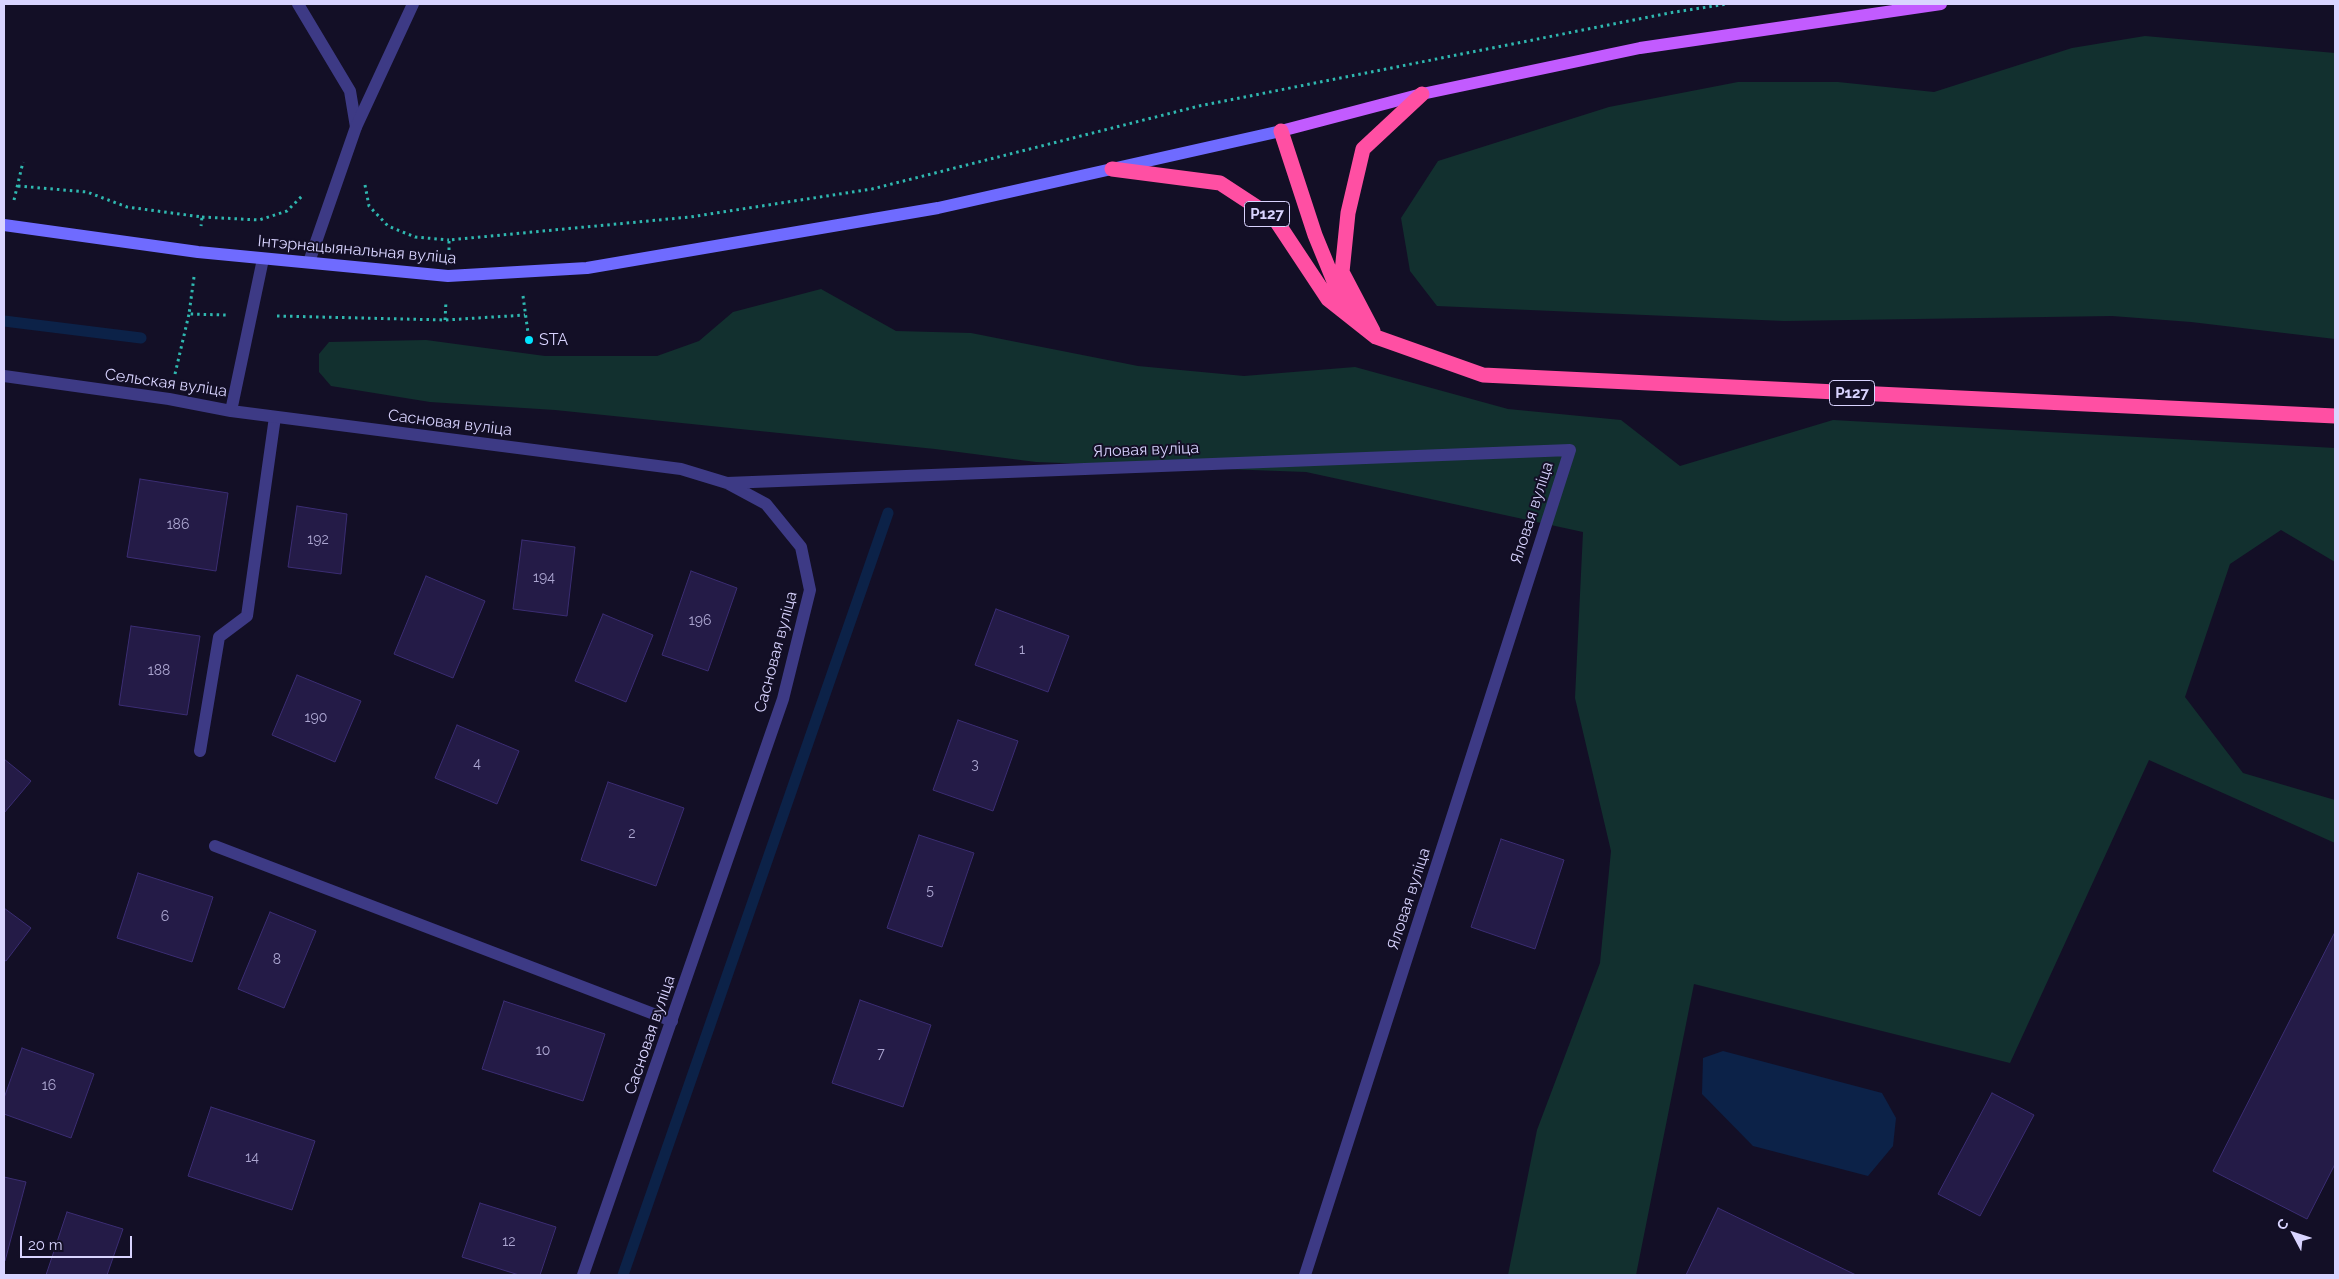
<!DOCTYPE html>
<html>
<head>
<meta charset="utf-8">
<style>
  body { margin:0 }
  #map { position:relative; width:2339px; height:1279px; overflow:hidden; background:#130f26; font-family:Raleway,sans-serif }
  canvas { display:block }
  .frame { position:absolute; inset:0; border:5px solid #d9d4ff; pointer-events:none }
  .north { position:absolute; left:2269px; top:1209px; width:50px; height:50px; -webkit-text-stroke:4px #130f26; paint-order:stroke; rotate:310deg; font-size:14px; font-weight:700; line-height:20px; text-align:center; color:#d9d4ff }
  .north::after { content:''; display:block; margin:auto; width:18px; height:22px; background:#d9d4ff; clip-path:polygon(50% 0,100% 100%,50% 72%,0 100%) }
  .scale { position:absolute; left:20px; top:1236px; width:112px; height:22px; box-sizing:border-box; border:2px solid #d9d4ff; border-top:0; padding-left:6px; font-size:15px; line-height:18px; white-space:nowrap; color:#d9d4ff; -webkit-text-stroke:4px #130f26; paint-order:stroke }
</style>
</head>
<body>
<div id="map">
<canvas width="2339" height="1279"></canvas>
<div class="frame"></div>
<div class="north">С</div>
<div class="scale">20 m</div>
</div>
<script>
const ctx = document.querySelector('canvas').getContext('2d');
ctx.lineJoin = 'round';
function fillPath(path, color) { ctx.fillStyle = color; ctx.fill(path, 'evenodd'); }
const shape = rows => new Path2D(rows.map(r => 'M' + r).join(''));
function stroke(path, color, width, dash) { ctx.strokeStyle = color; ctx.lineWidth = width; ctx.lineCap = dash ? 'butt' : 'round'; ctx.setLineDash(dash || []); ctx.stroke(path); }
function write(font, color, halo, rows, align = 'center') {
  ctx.font = font + ' Raleway,sans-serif'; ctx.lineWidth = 4; ctx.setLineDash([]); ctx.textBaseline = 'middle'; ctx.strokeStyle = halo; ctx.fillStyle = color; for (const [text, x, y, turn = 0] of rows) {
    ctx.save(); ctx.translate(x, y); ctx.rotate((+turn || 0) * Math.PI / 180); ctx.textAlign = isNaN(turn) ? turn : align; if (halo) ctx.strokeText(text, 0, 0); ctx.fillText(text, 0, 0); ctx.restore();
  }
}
const green = shape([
  [2145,36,2335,53,2335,339,2191,322,2112,316,1784,321,1437,306,1410,271,1401,218,1438,161,1609,107,1738,82,1838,82,1934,92,2072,48],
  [821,289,896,331,971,333,1138,366,1244,376,1355,367,1508,409,1621,420,1680,466,1833,420,2335,448,2335,562,2281,530,2230,564,2185,697,2243,773,2335,800,2335,843,2149,760,2010,1063,1694,984,1636,1275,1508,1275,1537,1130,1600,963,1611,851,1575,698,1583,532,1306,472,1036,462,935,449,555,410,430,402,331,386,319,372,319,354,329,342,426,340,545,356,657,356,699,341,733,312]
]);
const water = shape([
  [1723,1051,1882,1093,1896,1118,1893,1146,1868,1176,1753,1146,1702,1094,1703,1058]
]);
const stream = shape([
  [4,321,141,338],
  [623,1275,888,513]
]);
const building = shape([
  [140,479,228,493,216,571,127,557,140,479],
  [297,506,347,514,341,574,288,567,297,506],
  [522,540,575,547,567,616,513,609,522,540],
  [691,571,737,588,708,671,662,655,691,571],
  [426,576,485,601,453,678,394,654,426,576],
  [996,609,1069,636,1048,692,975,665,996,609],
  [603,614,653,635,626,702,575,681,603,614],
  [131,626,200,636,187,715,119,705,131,626],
  [297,675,361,701,335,762,272,735,297,675],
  [958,720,1018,741,993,811,933,790,958,720],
  [457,725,519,751,497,804,435,778,457,725],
  [4,759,31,781,4,813,4,759],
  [608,782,684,808,656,886,581,860,608,782],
  [919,835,974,853,942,947,887,928,919,835],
  [1501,839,1564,860,1535,949,1471,927,1501,839],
  [138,873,213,897,192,962,117,938,138,873],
  [4,908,31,928,6,961,4,960,4,908],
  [270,912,316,931,284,1008,238,989,270,912],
  [2335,932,2335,1164,2307,1219,2213,1171,2335,932],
  [860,1000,931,1025,903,1107,832,1083,860,1000],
  [504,1001,605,1034,583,1101,482,1069,504,1001],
  [22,1048,94,1074,71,1138,4,1114,4,1098,22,1048],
  [1992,1093,2034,1115,1980,1216,1938,1194,1992,1093],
  [211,1107,315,1141,292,1210,188,1176,211,1107],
  [4,1177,26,1182,5,1261,4,1260,4,1177],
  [480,1203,556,1227,540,1275,519,1275,462,1257,480,1203],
  [1718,1208,1856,1275,1686,1275,1718,1208],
  [67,1212,123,1229,107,1275,46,1275,67,1212]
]);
const path = shape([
  [365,185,369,206,388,226,415,237,449,240],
  [18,186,87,192,127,207,202,217,201,226],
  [14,200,23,162],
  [202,217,259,220,287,211,303,195],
  [449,250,449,240,690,217,872,189,1199,106,1669,13,1727,4],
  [194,277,189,314,226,315],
  [523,296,529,340],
  [277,316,445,320,525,315],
  [445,320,446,301],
  [175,374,189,314]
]);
const lane = shape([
  [298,4,350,91,356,127],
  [200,751,219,637,247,616,275,417],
  [215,846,672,1021]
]);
const street = shape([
  [309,262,356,127,413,4],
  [4,376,169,399,231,411,263,259],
  [231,411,681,469,727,483,766,504,801,547,810,590,783,699,583,1275],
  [727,483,1570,450,1305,1275]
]);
const secondary = shape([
  [4,225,198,252,448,276,587,268,938,208,1281,131]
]);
const primary = shape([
  [1281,131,1422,94,1640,48,1941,4]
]);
const highway = shape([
  [1281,131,1315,235,1340,296,1352,309],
  [1112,169,1220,183,1275,219,1328,299,1376,337,1483,375,2335,416],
  [1373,331,1342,272,1348,213,1363,149,1422,94]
]);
const markers = [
  [529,340,5,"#00e5ff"]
];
const numberNames = [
  ["186",178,525],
  ["192",318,540],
  ["194",544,578],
  ["196",700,621],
  ["1",1022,650],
  ["188",159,671],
  ["190",316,718],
  ["4",477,764],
  ["3",975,765],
  ["2",632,834],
  ["5",930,891],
  ["6",165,917],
  ["8",277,960],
  ["10",543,1051],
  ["7",881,1054],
  ["16",49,1086],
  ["14",252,1158],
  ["12",509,1242]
];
const shields = [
  [1267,214,45],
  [1852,393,45]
];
const shieldNames = [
  ["Р127",1267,214],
  ["Р127",1852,393]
];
const streetNames = [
  ["Інтэрнацыянальная вуліца",357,250,5],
  ["Сельская вуліца",166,383,8],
  ["Сасновая вуліца",450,423,7],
  ["Яловая вуліца",1146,450,-2],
  ["Яловая вуліца",1532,513,-72],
  ["Сасновая вуліца",776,652,-75],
  ["Яловая вуліца",1409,899,-72],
  ["Сасновая вуліца",650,1035,-71]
];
const poiNames = [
  ["STA",539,340]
];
fillPath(green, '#12302f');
fillPath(water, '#0c2248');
stroke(stream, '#0c2248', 11);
fillPath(building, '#241b47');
stroke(building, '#3b2d73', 1);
stroke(path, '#2fb8b0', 3, [2.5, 4]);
stroke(lane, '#3d3a85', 12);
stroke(street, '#3d3a85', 12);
stroke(secondary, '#6f6bff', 12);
stroke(primary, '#c25bff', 12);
stroke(highway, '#ff4fa3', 15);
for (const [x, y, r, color] of markers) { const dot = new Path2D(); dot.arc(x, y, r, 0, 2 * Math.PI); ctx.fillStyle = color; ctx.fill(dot); stroke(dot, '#130f26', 2); }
write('14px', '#aca6d1', null, numberNames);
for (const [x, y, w] of shields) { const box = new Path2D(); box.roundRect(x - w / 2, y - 12.5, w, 25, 4); ctx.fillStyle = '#130f26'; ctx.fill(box); stroke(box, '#d9d4ff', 1); }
write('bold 15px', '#d9d4ff', null, shieldNames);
write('16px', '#d9d4ff', '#130f26', streetNames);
write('16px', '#d9d4ff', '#130f26', poiNames, 'left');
</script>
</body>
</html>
